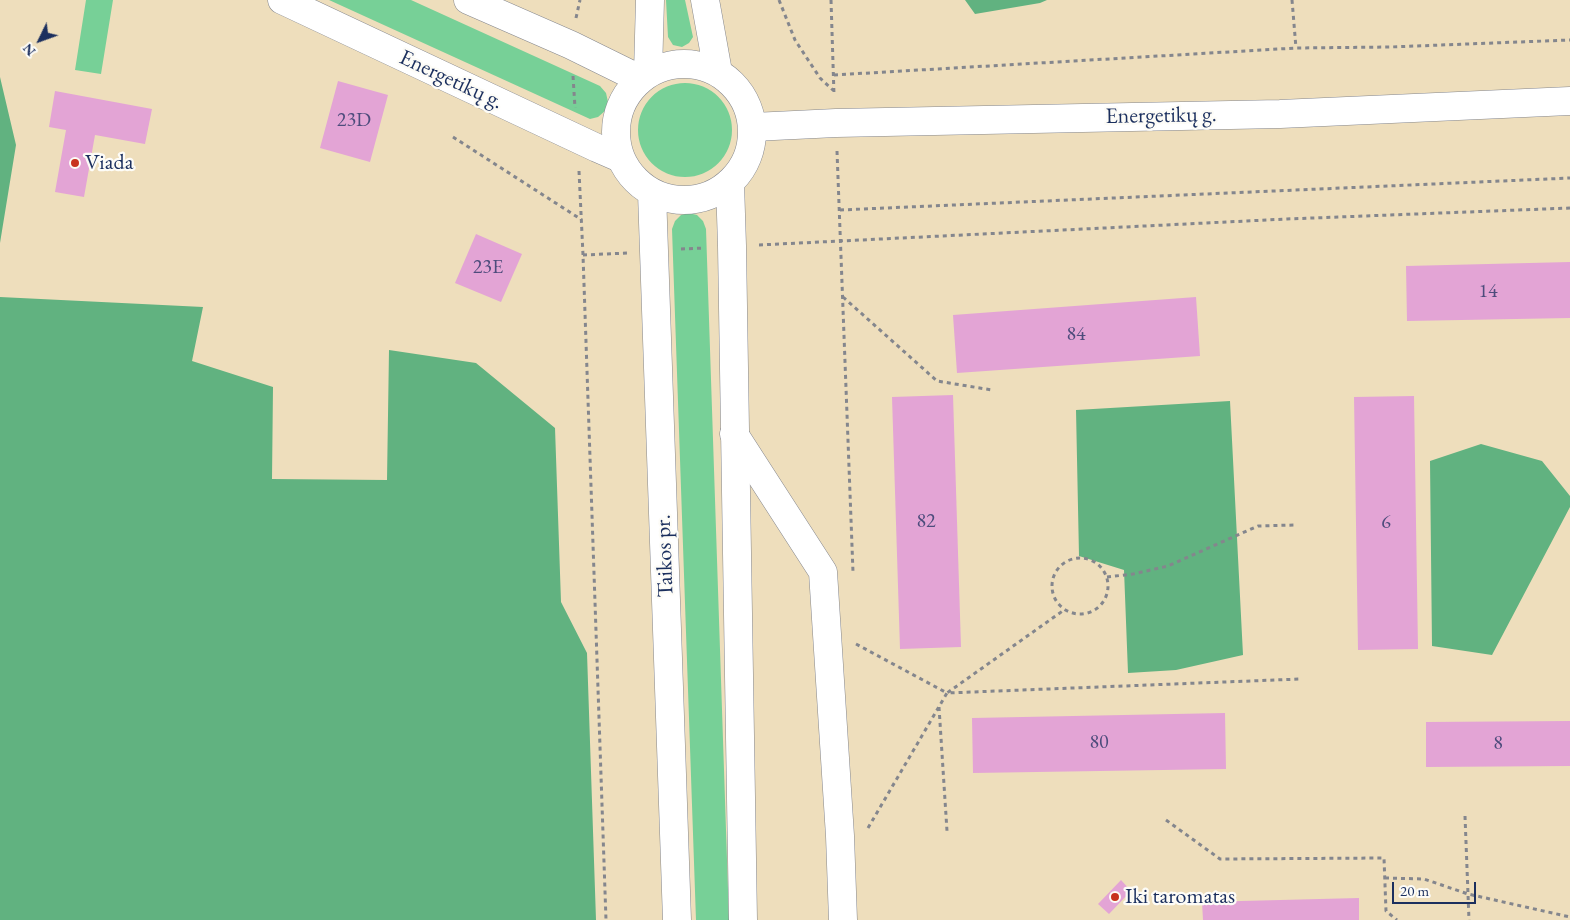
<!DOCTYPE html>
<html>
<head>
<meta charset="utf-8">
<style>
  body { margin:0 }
  #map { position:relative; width:1570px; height:920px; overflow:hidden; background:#eedebc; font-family:"EB Garamond",serif }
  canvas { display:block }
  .north { position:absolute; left:15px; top:15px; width:50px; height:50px; -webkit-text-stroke:4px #fdfcf7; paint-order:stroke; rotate:228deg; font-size:14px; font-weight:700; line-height:20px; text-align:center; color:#1b2f5e }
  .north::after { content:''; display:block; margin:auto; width:18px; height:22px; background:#1b2f5e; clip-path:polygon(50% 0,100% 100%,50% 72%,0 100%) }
  .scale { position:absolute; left:1392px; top:882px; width:84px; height:22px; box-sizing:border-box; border:2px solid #1b2f5e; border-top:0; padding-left:6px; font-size:15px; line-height:18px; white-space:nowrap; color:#1b2f5e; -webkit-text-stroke:4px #fdfcf7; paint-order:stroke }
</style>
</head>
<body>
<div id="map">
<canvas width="1570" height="920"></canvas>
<div class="north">N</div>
<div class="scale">20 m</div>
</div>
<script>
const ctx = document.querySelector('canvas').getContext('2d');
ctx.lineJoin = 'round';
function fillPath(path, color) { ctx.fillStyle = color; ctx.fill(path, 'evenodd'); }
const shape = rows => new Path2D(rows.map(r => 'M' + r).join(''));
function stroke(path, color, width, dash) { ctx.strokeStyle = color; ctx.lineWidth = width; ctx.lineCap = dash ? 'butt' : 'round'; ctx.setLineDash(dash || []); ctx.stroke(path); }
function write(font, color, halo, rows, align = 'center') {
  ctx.font = font + ' "EB Garamond",serif'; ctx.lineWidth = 4.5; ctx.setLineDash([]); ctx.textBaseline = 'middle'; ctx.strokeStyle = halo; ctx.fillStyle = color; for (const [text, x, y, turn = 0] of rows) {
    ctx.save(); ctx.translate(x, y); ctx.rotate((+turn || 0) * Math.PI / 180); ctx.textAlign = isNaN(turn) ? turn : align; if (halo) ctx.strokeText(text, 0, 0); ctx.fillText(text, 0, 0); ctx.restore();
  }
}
const green = shape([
  [86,0,113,0,101,74,75,70],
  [329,0,411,0,600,86,606,93,608,102,605,111,598,117,590,119],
  [666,0,685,0,693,37,689,43,682,47,673,45,668,37],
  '638 130a47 47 0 1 1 94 0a47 47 0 1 1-94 0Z',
  [689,213,697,215,703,221,706,229,729,920,696,920,672,229,675,221,681,215]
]);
const forest = shape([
  [965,0,1047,0,1040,3,975,14],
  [0,77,16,145,0,243],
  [0,297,203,307,192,361,273,387,272,479,387,480,389,350,476,363,555,428,561,602,587,653,596,920,0,920],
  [1230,401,1243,655,1176,670,1128,673,1124,570,1079,556,1076,410],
  [1481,444,1542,461,1570,496,1570,507,1492,655,1432,646,1430,461]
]);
const building = shape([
  [338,81,388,95,370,162,320,148],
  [55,91,152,109,145,144,95,135,84,197,55,192,66,130,49,127],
  [476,234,522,254,501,302,455,283],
  [1570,262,1570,318,1407,321,1406,266],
  [1196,297,1200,356,957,373,953,315],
  [953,395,961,647,900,649,892,397],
  [1414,396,1418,649,1358,650,1354,397],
  [1225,713,1226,769,973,773,972,718],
  [1570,721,1570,766,1426,767,1426,722],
  [1121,880,1131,891,1109,914,1098,904],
  [1359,898,1359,920,1203,920,1202,902]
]);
const path = shape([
  [779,0,795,40,820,78,834,91],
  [831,0,834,95],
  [1292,0,1296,48],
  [576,18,580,0],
  [834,75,1296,48,1390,47,1570,40],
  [573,76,575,108],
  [453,137,582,220],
  [837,151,853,572],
  [579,171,583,255,606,920],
  [840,210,1570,178],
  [759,245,1287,219,1570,208],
  [681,249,705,248],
  [583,255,628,253],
  [843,297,937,381,992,390],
  '1052 586a28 28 0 1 1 56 0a28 28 0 1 1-56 0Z',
  [1107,577,1133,574,1168,566,1258,526,1294,525],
  [856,644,947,693,1064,610],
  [939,707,947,831],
  [1465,816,1469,920],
  [1166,820,1220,859,1384,858,1386,911,1397,920],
  [868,828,947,693,1300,679],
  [1385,878,1424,879,1468,894,1570,917]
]);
const minor = shape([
  [753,127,836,123,1280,114,1570,101],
  [734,434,823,572,840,836,843,920]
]);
const major = shape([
  [282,0,597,148,620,158],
  [468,0,571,45,640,79],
  [705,0,718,72],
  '616 132a68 68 0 1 1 136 0a68 68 0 1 1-136 0Z',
  [648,73,650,0],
  [730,183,732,246,743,920],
  [652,193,677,920]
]);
const markers = [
  [75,163,5,"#c8321e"],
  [1115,897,5,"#c8321e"]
];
const numberNames = [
  ["23D",354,121],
  ["23E",488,268],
  ["14",1488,292],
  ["84",1076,335],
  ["82",926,522],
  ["6",1386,523],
  ["80",1099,743],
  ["8",1498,744]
];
const streetNames = [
  ["Energetikų g.",451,80,25],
  ["Energetikų g.",1161,116,-1],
  ["Taikos pr.",665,556,-92]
];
const poiNames = [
  ["Viada",85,163],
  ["Iki taromatas",1125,897]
];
fillPath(green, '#77d097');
fillPath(forest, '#61b280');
fillPath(building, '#e3a4d5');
stroke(minor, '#84868d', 29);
stroke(major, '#84868d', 29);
stroke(path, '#84868d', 3, [4, 4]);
stroke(minor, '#fff', 28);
stroke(major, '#fff', 28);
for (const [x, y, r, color] of markers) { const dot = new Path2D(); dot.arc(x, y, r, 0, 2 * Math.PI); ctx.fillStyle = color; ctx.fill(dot); stroke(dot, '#fdfcf7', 2); }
write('20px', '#4d4c7c', null, numberNames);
write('22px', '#1b2f5e', '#fdfcf7', streetNames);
write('22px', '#1b2f5e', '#fdfcf7', poiNames, 'left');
</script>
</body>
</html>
